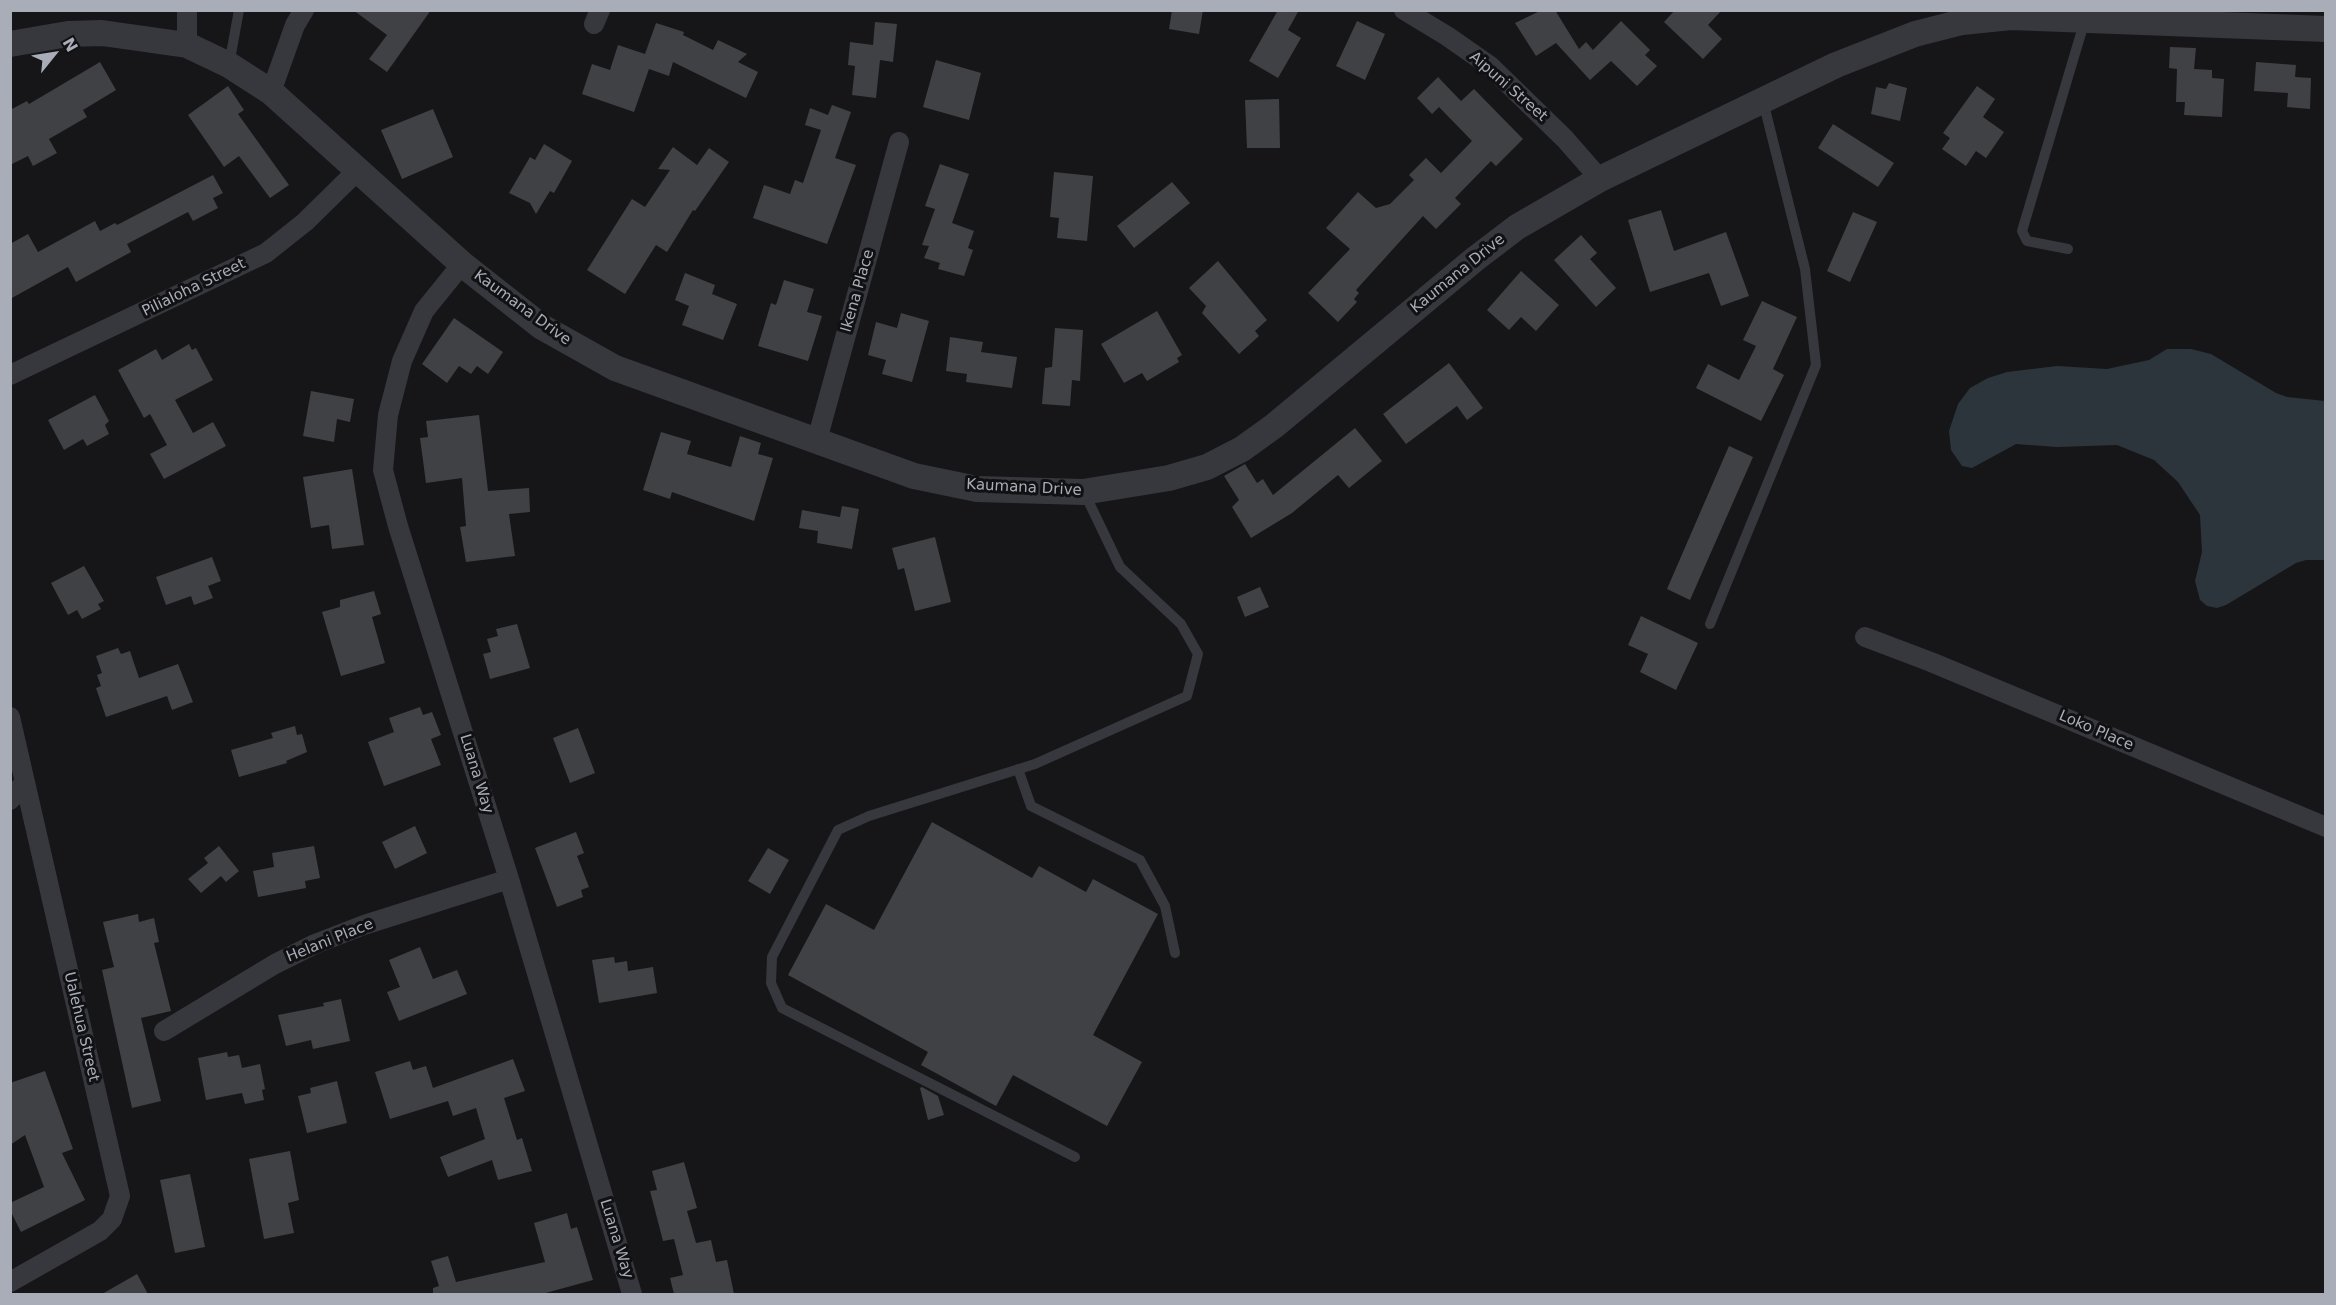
<!DOCTYPE html>
<html>
<head>
<meta charset="utf-8">
<style>
  body { margin:0 }
  #map { position:relative; width:2336px; height:1305px; overflow:hidden; background:#161618; font-family:"DejaVu Sans",sans-serif }
  canvas { display:block }
  .frame { position:absolute; inset:0; border:12px solid #a8adb8; pointer-events:none }
  .north { position:absolute; left:24px; top:24px; width:60px; height:60px; -webkit-text-stroke:4px #111113; paint-order:stroke; rotate:60deg; font-size:16px; font-weight:700; line-height:24px; text-align:center; color:#a8adb8 }
  .north::after { content:''; display:block; margin:auto; width:21px; height:27px; background:#a8adb8; clip-path:polygon(50% 0,100% 100%,50% 72%,0 100%) }
</style>
</head>
<body>
<div id="map">
<canvas width="2336" height="1305"></canvas>
<div class="frame"></div>
<div class="north">N</div>
</div>
<script>
const ctx = document.querySelector('canvas').getContext('2d');
ctx.lineJoin = 'round';
function fillPath(path, color) { ctx.fillStyle = color; ctx.fill(path, 'evenodd'); }
const shape = rows => new Path2D(rows.map(r => 'M' + r).join(''));
function stroke(path, color, width, dash) { ctx.strokeStyle = color; ctx.lineWidth = width; ctx.lineCap = dash ? 'butt' : 'round'; ctx.setLineDash(dash || []); ctx.stroke(path); }
function write(font, color, halo, rows, align = 'center') {
  ctx.font = font + ' "DejaVu Sans",sans-serif'; ctx.lineWidth = 6; ctx.setLineDash([]); ctx.textBaseline = 'middle'; ctx.strokeStyle = halo; ctx.fillStyle = color; for (const [text, x, y, turn = 0] of rows) {
    ctx.save(); ctx.translate(x, y); ctx.rotate((+turn || 0) * Math.PI / 180); ctx.textAlign = isNaN(turn) ? turn : align; if (halo) ctx.strokeText(text, 0, 0); ctx.fillText(text, 0, 0); ctx.restore();
  }
}
const water = shape([
  [2167,349,2191,349,2211,354,2276,393,2287,397,2325,401,2325,560,2306,560,2296,563,2226,605,2217,608,2207,606,2200,600,2195,581,2202,552,2200,515,2178,482,2154,460,2117,445,2057,447,2016,444,1972,468,1962,466,1951,450,1949,431,1958,404,1970,388,1988,378,2007,372,2057,366,2107,369,2149,360]
]);
const building = shape([
  [353,10,431,10,387,72,369,59,387,35],
  [1172,10,1203,10,1199,34,1169,29],
  [1278,10,1299,10,1288,30,1301,38,1278,78,1249,61],
  [1542,10,1555,10,1579,49,1586,42,1593,50,1621,21,1650,50,1645,55,1657,66,1637,86,1611,61,1590,80,1556,43,1536,56,1515,23],
  [1675,10,1722,10,1708,25,1722,39,1703,59,1664,22],
  [1357,21,1385,34,1365,80,1336,66],
  [875,22,897,24,893,62,880,60,876,98,852,95,855,66,848,65,850,42,873,45],
  [656,23,684,32,683,35,713,50,718,40,747,54,738,62,758,72,746,98,673,62,669,76,649,69,634,112,582,94,592,64,610,70,618,45,645,54],
  [2170,47,2196,48,2194,69,2212,70,2212,78,2224,79,2222,117,2184,115,2185,102,2176,102,2177,69,2169,68],
  [936,60,981,73,969,120,923,107],
  [100,62,116,90,83,110,87,117,49,139,57,153,33,166,28,156,10,165,10,110,27,101,29,104],
  [2256,62,2296,65,2295,77,2311,78,2310,109,2287,107,2288,93,2254,91],
  [1438,77,1461,101,1474,89,1523,139,1496,166,1491,161,1455,198,1461,204,1436,229,1423,216,1356,290,1359,293,1354,299,1357,302,1338,322,1308,293,1350,249,1326,228,1358,192,1376,208,1390,204,1414,180,1409,175,1426,158,1441,173,1472,141,1439,107,1432,114,1417,98],
  [1889,83,1907,88,1900,121,1871,114,1876,87,1886,89],
  [228,86,244,110,238,114,289,185,270,198,239,156,224,167,188,115],
  [1977,86,1995,99,1983,117,2004,132,1986,158,1976,151,1966,166,1942,149,1950,138,1943,133],
  [1279,99,1280,148,1247,148,1245,100],
  [832,105,851,112,835,158,856,165,827,244,753,218,764,185,790,194,795,180,803,183,821,130,805,125,810,108,828,115],
  [433,109,453,157,402,179,381,130],
  [1833,124,1894,163,1878,187,1818,148],
  [544,144,572,161,554,193,550,191,536,214,530,203,509,193,530,157,535,160],
  [673,147,697,165,709,148,729,162,695,211,693,210,667,252,656,245,625,294,587,270,632,199,645,207,670,170,658,169],
  [940,164,969,174,952,223,974,231,968,248,973,250,964,276,938,269,940,263,924,258,929,246,922,245,935,209,925,206],
  [1054,172,1093,176,1087,241,1057,238,1059,218,1050,217],
  [213,175,223,193,213,198,218,208,193,221,188,212,127,244,131,252,76,282,68,267,10,299,10,244,28,234,38,252,95,221,100,231,115,223,117,225],
  [1172,182,1190,203,1134,248,1117,226],
  [1661,210,1674,251,1726,232,1749,296,1721,306,1709,273,1650,292,1628,220],
  [1853,212,1877,222,1850,282,1827,271],
  [1581,235,1597,253,1590,259,1616,288,1596,307,1554,260],
  [1218,261,1267,320,1255,331,1259,336,1239,354,1202,313,1206,306,1189,288],
  [1521,271,1559,305,1536,331,1521,317,1509,330,1487,310],
  [685,273,715,285,712,294,737,304,723,340,682,325,689,306,675,300],
  [784,280,814,289,807,312,822,316,808,361,758,346,771,303,776,305],
  [1762,301,1797,317,1773,369,1784,375,1761,421,1696,388,1708,364,1739,380,1756,346,1743,340],
  [1157,311,1182,355,1177,358,1179,362,1147,381,1142,373,1124,383,1101,344],
  [901,313,929,321,912,382,882,374,886,360,868,355,876,322,897,328],
  [454,318,503,352,488,374,477,366,471,374,459,366,447,383,422,364],
  [1055,328,1083,330,1080,381,1072,380,1070,406,1042,404,1045,368,1052,367],
  [950,337,983,342,981,352,1017,357,1012,388,966,382,967,374,946,371],
  [189,344,192,350,196,348,213,380,175,400,193,433,213,422,226,446,164,479,150,454,167,445,150,414,144,418,118,370,156,349,162,360],
  [1449,363,1483,408,1467,420,1457,406,1406,444,1383,414],
  [311,391,354,399,350,422,337,419,334,442,303,436],
  [95,395,109,421,105,425,109,434,87,446,83,439,64,450,48,420],
  [479,415,488,491,529,488,530,512,509,514,515,556,466,562,460,527,466,526,462,478,426,483,420,438,428,437,426,421],
  [1355,428,1382,461,1349,488,1338,475,1292,513,1251,538,1232,507,1239,500,1224,476,1245,464,1257,483,1263,479,1273,495],
  [661,432,691,441,687,454,731,467,740,436,761,443,758,454,773,458,754,521,672,492,670,499,643,490],
  [1729,446,1753,457,1690,600,1667,589],
  [352,469,364,545,332,549,329,525,311,528,303,477],
  [842,506,859,509,852,549,817,543,818,531,799,528,802,510,840,517],
  [935,537,951,602,915,611,904,568,898,570,892,548],
  [212,557,221,581,208,586,213,598,194,605,191,596,166,605,156,577],
  [84,566,104,601,98,604,101,609,82,619,77,610,68,615,51,583],
  [1260,587,1269,607,1245,617,1237,597],
  [374,591,381,614,372,617,385,663,341,676,322,612,340,607,340,600],
  [1641,616,1698,643,1676,690,1640,672,1648,654,1628,645],
  [517,624,530,668,490,679,483,654,491,652,487,639,498,636,496,629],
  [118,648,121,654,130,651,139,678,178,664,193,702,172,710,167,696,106,717,96,688,101,686,97,675,102,673,96,656],
  [420,707,423,715,432,712,441,735,431,739,441,765,384,786,368,742,394,732,389,718],
  [295,726,297,735,302,734,307,752,286,761,287,763,239,777,231,750,273,738,271,733],
  [578,728,595,773,570,783,553,738],
  [932,822,1032,878,1039,866,1086,892,1093,879,1158,914,1093,1035,1142,1062,1107,1126,1013,1075,996,1106,921,1065,928,1052,788,975,826,904,874,930],
  [415,826,427,853,395,869,382,842],
  [576,832,584,853,577,856,589,887,581,890,583,897,557,907,535,848],
  [219,846,239,871,226,882,221,876,201,893,188,879,208,863,204,858],
  [314,846,320,878,305,881,306,888,258,897,253,871,274,867,272,853],
  [768,848,789,860,770,894,748,881],
  [138,914,139,922,154,918,159,942,154,943,171,1011,141,1018,161,1101,132,1108,102,970,114,967,103,922],
  [420,947,433,979,457,970,467,994,399,1021,387,992,400,987,389,960],
  [614,957,615,963,627,961,628,971,653,967,657,993,599,1003,592,960],
  [341,999,350,1041,313,1049,311,1040,286,1046,278,1015,324,1006,323,1003],
  [227,1052,228,1057,239,1055,242,1068,260,1064,265,1089,262,1090,264,1100,245,1104,242,1093,206,1100,198,1058],
  [513,1059,525,1091,504,1098,517,1140,522,1138,532,1171,498,1180,492,1160,448,1177,440,1157,485,1139,476,1108,453,1116,448,1101,390,1119,375,1072,410,1061,413,1070,426,1066,433,1088],
  [45,1071,73,1149,62,1153,85,1200,21,1232,10,1210,10,1203,44,1187,25,1135,10,1145,10,1083],
  [337,1081,347,1123,307,1133,298,1096,311,1093,310,1088],
  [922,1087,938,1096,944,1115,928,1120,920,1088],
  [290,1151,299,1200,288,1203,294,1233,264,1239,249,1159],
  [684,1162,697,1208,687,1211,696,1243,711,1240,716,1262,727,1260,734,1294,674,1294,670,1278,683,1275,674,1239,663,1241,650,1191,657,1190,652,1171],
  [190,1174,205,1247,175,1253,160,1180],
  [567,1213,571,1229,577,1227,593,1280,542,1294,433,1294,433,1288,439,1286,431,1261,448,1256,456,1282,545,1262,534,1223],
  [137,1274,148,1294,102,1294]
]);
const service = shape([
  [229,65,239,10],
  [2068,249,2027,241,2022,231,2085,20],
  [1710,624,1816,365,1805,269,1763,101],
  [1018,769,1031,806,1140,860,1165,906,1175,953],
  [1075,1157,782,1008,771,983,772,957,838,830,869,816,1035,764,1187,696,1198,654,1181,624,1120,567,1084,492]
]);
const minor = shape([
  [1404,10,1447,36,1490,66,1565,139,1600,179],
  [594,24,600,10],
  [187,45,187,10],
  [271,92,295,25,304,10],
  [462,264,424,311,402,361,388,415,383,470,398,526,509,879,632,1294],
  [10,375,266,253,305,222,358,170],
  [817,440,899,142],
  [1865,637,1931,662,2326,827],
  [10,717,120,1196,112,1219,100,1231,10,1282],
  [10,800,24,783],
  [164,1031,275,964,315,944,364,925,509,879]
]);
const tertiary = shape([
  [10,44,68,34,102,33,187,45,229,65,271,92,462,264,542,327,615,368,914,476,977,489,1083,492,1169,478,1207,467,1242,449,1274,426,1475,259,1517,227,1600,179,1836,65,1915,34,1962,22,2011,17,2326,29]
]);
const streetNames = [
  ["Aipuni Street",1508,87,41],
  ["Kaumana Drive",1458,274,-39],
  ["Pilialoha Street",194,288,-26],
  ["Ikena Place",858,291,-74],
  ["Kaumana Drive",522,308,36],
  ["Kaumana Drive",1024,488,3],
  ["Loko Place",2096,731,23],
  ["Luana Way",476,774,73],
  ["Helani Place",330,941,-22],
  ["Ualehua Street",81,1027,77],
  ["Luana Way",616,1239,73]
];
fillPath(water, '#2c353c');
fillPath(building, '#404145');
stroke(service, '#37383d', 10);
stroke(minor, '#37383d', 20);
stroke(tertiary, '#37383d', 26);
write('15px', '#a8adb8', '#111113', streetNames);
</script>
</body>
</html>
